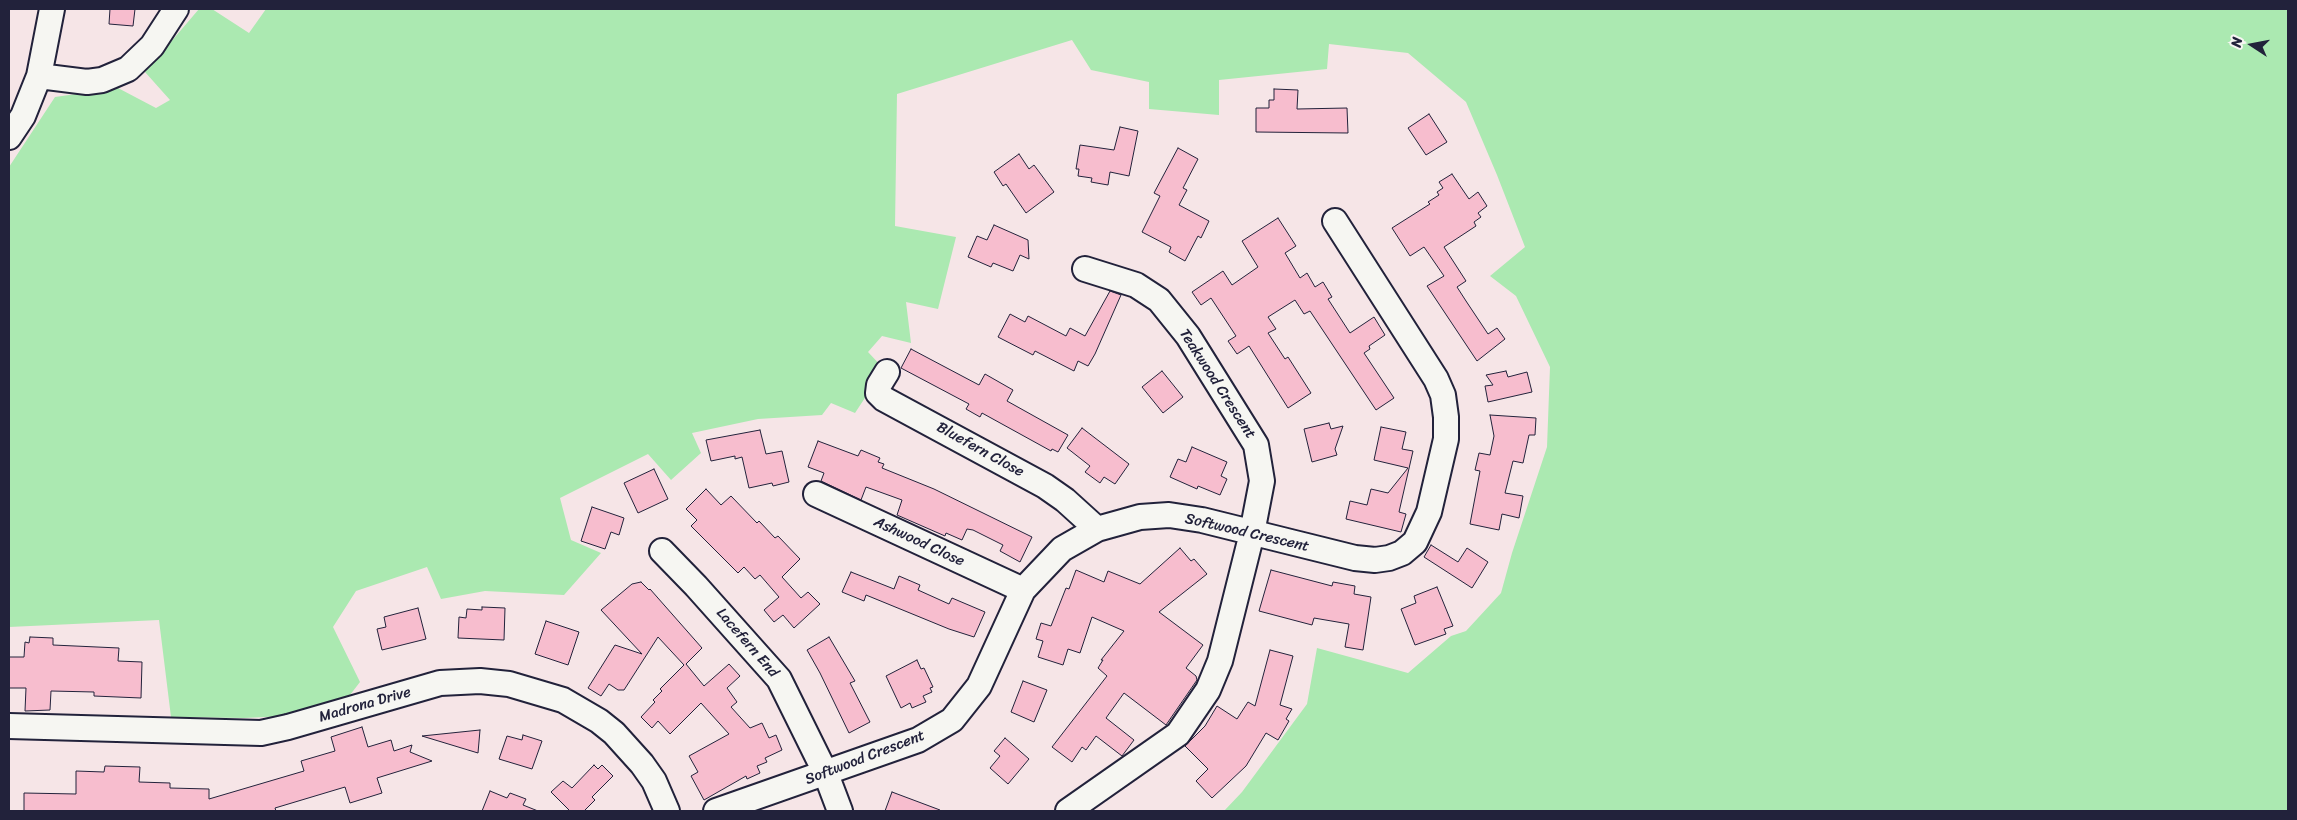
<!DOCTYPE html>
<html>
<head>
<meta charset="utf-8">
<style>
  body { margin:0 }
  #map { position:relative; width:2297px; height:820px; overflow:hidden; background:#f6e5e7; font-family:Sriracha,sans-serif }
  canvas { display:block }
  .frame { position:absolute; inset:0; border:10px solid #22223b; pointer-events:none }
  .north { position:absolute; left:2227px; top:20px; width:50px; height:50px; -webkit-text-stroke:4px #f6f6f2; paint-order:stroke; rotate:281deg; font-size:14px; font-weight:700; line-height:20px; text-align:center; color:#22223b }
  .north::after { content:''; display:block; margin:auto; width:18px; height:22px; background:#22223b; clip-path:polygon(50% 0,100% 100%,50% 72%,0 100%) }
</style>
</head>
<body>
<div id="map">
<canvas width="2297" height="820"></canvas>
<div class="frame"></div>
<div class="north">N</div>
</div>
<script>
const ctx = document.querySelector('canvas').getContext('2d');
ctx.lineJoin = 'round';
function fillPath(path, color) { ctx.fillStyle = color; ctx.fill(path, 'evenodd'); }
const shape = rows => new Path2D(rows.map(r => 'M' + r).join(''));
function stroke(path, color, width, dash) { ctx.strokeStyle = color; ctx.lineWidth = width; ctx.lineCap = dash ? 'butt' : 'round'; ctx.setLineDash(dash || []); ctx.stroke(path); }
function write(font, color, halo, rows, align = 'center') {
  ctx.font = font + ' Sriracha,sans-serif'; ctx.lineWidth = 4; ctx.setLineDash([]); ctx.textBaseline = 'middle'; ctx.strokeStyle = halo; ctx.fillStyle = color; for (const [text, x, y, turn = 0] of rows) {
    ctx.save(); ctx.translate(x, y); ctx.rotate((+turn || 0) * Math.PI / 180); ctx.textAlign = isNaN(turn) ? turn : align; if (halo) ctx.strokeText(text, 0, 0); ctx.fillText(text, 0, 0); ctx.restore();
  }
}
const green = shape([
  [199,9,212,9,249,33,266,9,2288,9,2288,811,1224,811,1242,792,1307,704,1317,648,1408,673,1451,636,1466,631,1501,593,1512,553,1547,447,1550,367,1516,296,1490,276,1525,247,1497,175,1466,102,1408,53,1329,44,1327,69,1219,80,1219,115,1149,109,1149,82,1091,70,1072,40,897,94,895,226,956,237,938,309,906,302,911,343,882,336,868,352,884,369,855,413,831,403,822,415,758,419,692,433,701,453,671,480,648,454,560,498,571,540,601,553,564,595,485,591,441,599,427,567,356,591,333,627,360,682,350,695,287,716,244,718,171,717,159,620,9,627,9,167,55,97,118,88,156,108,170,100,145,72]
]);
const building = shape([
  [110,9,135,9,133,26,109,24,110,9],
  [1274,89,1298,90,1297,109,1347,108,1348,133,1256,132,1256,108,1269,108,1269,100,1274,100,1274,89],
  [1429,114,1447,142,1426,155,1408,128,1429,114],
  [1120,127,1138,131,1129,176,1110,172,1108,185,1091,182,1092,178,1078,176,1079,169,1076,169,1080,145,1114,150,1120,127],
  [1178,148,1198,159,1183,188,1187,190,1179,205,1209,221,1201,238,1198,236,1185,261,1169,252,1171,247,1142,232,1160,196,1154,193,1178,148],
  [1019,154,1029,169,1034,165,1054,192,1026,213,1006,184,1003,186,994,172,1019,154],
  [1452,174,1469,199,1478,192,1487,206,1478,213,1481,217,1474,222,1476,226,1444,247,1466,281,1457,287,1466,301,1488,334,1497,328,1505,339,1477,361,1427,286,1444,276,1424,247,1410,256,1392,228,1430,204,1428,202,1439,195,1437,192,1443,188,1439,182,1452,174],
  [1278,218,1296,246,1285,253,1300,278,1307,273,1315,287,1323,282,1332,297,1328,299,1350,333,1374,317,1385,335,1369,346,1370,349,1364,353,1394,398,1376,410,1310,311,1304,314,1295,300,1268,317,1276,329,1268,333,1285,359,1288,357,1311,393,1288,408,1249,346,1237,354,1228,341,1236,336,1211,298,1201,305,1192,292,1223,271,1232,285,1258,267,1242,241,1278,218],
  [994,225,1028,240,1029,259,1020,255,1013,271,993,263,991,267,968,257,977,236,987,240,994,225],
  [1110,291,1121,295,1095,354,1088,366,1078,361,1074,371,1035,351,1033,355,998,337,1010,314,1025,322,1028,316,1066,336,1070,328,1085,336,1110,291],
  [911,349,979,385,985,374,1013,390,1007,401,1068,435,1058,452,1052,449,1051,451,982,413,980,417,966,409,969,404,901,368,911,349],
  [1162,371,1183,397,1163,413,1142,387,1162,371],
  [1506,371,1508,377,1527,372,1532,392,1488,402,1485,386,1493,385,1486,375,1506,371],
  [1490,415,1536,418,1535,435,1529,435,1523,463,1513,461,1505,493,1523,496,1519,518,1502,514,1499,530,1470,524,1480,471,1475,470,1479,453,1490,455,1494,436,1490,415],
  [1329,423,1331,429,1343,426,1335,449,1337,455,1312,462,1304,429,1329,423],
  [1381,427,1406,432,1402,449,1413,451,1399,512,1406,514,1401,532,1346,519,1350,501,1367,505,1371,489,1388,493,1408,468,1374,460,1381,427],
  [1082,428,1129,464,1115,484,1104,477,1100,483,1085,472,1090,466,1067,448,1082,428],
  [760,430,766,454,782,451,789,482,773,486,772,483,749,488,742,457,735,459,735,456,711,461,706,440,760,430],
  [818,441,858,456,861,450,880,458,878,462,884,464,882,468,934,489,1032,537,1020,562,1000,551,1003,545,973,530,967,529,962,540,946,533,945,536,897,515,902,500,866,487,861,500,821,481,824,473,808,467,818,441],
  [1192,447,1227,462,1221,476,1227,479,1220,495,1198,486,1197,489,1170,477,1178,459,1186,462,1192,447],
  [654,469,668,499,638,513,624,483,654,469],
  [706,489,721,505,731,496,757,523,759,521,775,538,778,536,800,559,782,577,801,598,808,592,820,604,794,628,783,615,774,622,764,610,779,597,760,575,755,579,744,567,738,573,691,526,697,520,686,509,706,489],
  [592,507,624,518,619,535,611,532,605,549,581,541,592,507],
  [1431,545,1458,562,1467,548,1488,562,1472,588,1424,557,1431,545],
  [1180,548,1191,561,1194,559,1207,574,1159,612,1203,645,1186,668,1196,676,1197,680,1166,725,1124,693,1106,718,1134,740,1122,756,1096,736,1086,750,1082,747,1072,762,1052,747,1107,676,1098,668,1103,660,1101,660,1124,631,1092,617,1080,653,1068,649,1063,665,1038,657,1043,641,1036,639,1041,623,1051,626,1066,588,1069,589,1076,570,1104,582,1108,571,1140,584,1180,548],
  [1271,570,1332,586,1333,582,1355,586,1354,594,1371,597,1363,650,1345,647,1349,624,1314,618,1312,625,1259,611,1271,570],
  [851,572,894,589,899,576,920,585,918,590,949,604,952,598,985,612,974,637,949,629,866,595,864,601,842,592,851,572],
  [641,582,649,590,650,589,702,648,686,664,704,686,729,664,740,676,727,688,737,702,731,707,750,728,762,723,769,738,776,735,782,750,765,758,767,762,757,766,760,773,747,779,746,776,704,800,691,776,698,772,689,756,729,734,701,703,670,734,658,721,652,728,641,717,655,702,653,700,662,691,660,689,684,665,658,637,624,690,618,690,609,684,601,696,588,688,615,645,642,654,601,610,632,584,641,582],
  [1437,587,1453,626,1444,629,1446,634,1415,645,1401,609,1416,603,1414,596,1437,587],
  [482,607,505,608,504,640,458,638,459,617,466,618,467,609,482,610,482,607],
  [418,608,426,639,382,650,377,629,386,627,384,617,418,608],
  [546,621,579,632,568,665,535,654,546,621],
  [30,637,53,638,53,645,119,648,118,661,142,662,141,698,94,696,94,692,51,691,50,710,25,711,26,688,9,688,9,657,24,657,25,642,29,643,30,637],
  [829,637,855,681,850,683,870,722,849,733,820,673,807,650,829,637],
  [1270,650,1293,656,1280,705,1292,709,1286,719,1289,721,1278,740,1266,733,1246,766,1212,798,1196,781,1208,769,1185,746,1205,726,1217,706,1237,719,1248,702,1255,706,1270,650],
  [917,660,921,669,924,668,933,687,930,688,932,692,923,696,926,702,912,708,910,703,901,708,886,676,917,660],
  [1023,681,1047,690,1034,722,1011,712,1023,681],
  [362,727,368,747,391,740,394,751,412,745,410,752,432,761,377,778,382,793,350,803,345,787,275,808,276,811,24,811,24,793,76,794,76,771,104,772,105,766,140,767,139,782,170,783,170,788,209,789,209,799,304,771,301,761,335,751,331,737,362,727],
  [480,730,478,753,422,736,480,730],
  [523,735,542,741,532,769,499,759,507,736,522,740,523,735],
  [1005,738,1029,759,1008,784,990,768,1000,756,994,751,1005,738],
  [594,765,598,769,602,765,613,776,592,797,595,800,584,811,570,811,551,792,563,781,572,788,594,765],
  [490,791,507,798,510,793,526,799,523,805,538,811,482,811,490,791],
  [892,792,940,810,939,811,885,811,892,792]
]);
const minor = shape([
  [39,76,87,82,102,80,128,69,152,46,176,9],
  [9,137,23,116,39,76,52,9],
  [887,372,879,385,878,393,884,399,1045,486,1065,500,1097,529],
  [816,494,1023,590],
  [662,551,696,586,779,679,826,774,840,811],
  [9,726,261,733,288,727,440,683,480,681,509,684,563,700,599,721,614,733,642,764,654,781,667,811],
  [716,811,918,740,952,720,979,686,1023,590,1062,549,1097,529,1140,517,1169,515,1202,520,1355,558,1375,560,1389,558,1402,553,1415,542,1429,512,1446,439,1446,417,1443,395,1436,379,1335,221],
  [1068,811,1178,734,1208,690,1220,661,1252,533,1262,481,1256,445,1188,336,1159,300,1136,285,1085,269]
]);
const streetNames = [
  ["Teakwood Crescent",1217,384,57],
  ["Bluefern Close",980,450,29],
  ["Softwood Crescent",1247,533,13],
  ["Ashwood Close",919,542,25],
  ["Lacefern End",747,643,49],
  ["Madrona Drive",365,705,-16],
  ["Softwood Crescent",865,758,-21]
];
fillPath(green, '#abe9b1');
fillPath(building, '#f7bdce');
stroke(building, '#22223b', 1);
stroke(minor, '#22223b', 28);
stroke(minor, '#f6f6f2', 24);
write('15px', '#22223b', '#f6f6f2', streetNames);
</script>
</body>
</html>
